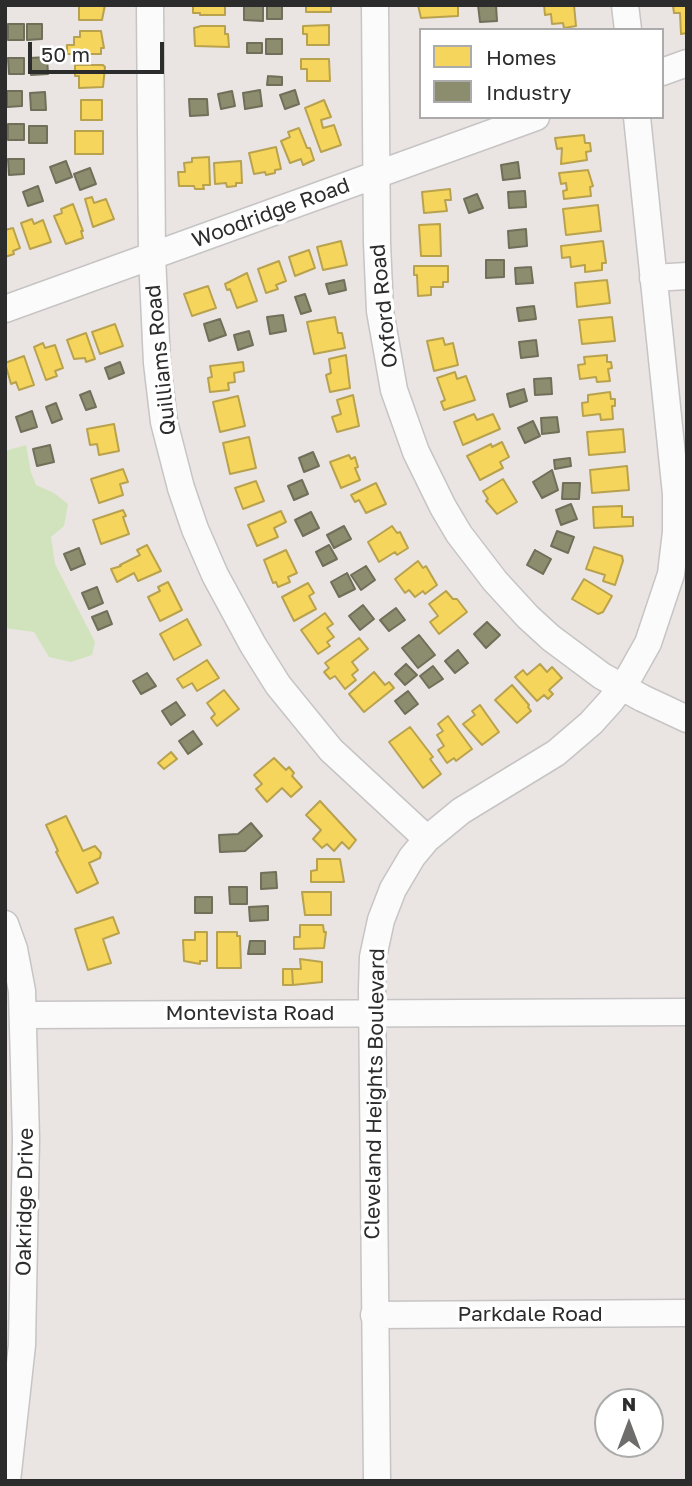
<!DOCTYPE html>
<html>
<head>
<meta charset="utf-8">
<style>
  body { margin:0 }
  #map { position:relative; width:692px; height:1486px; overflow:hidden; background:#eae5e2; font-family:"Golos Text",sans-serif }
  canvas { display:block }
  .frame { position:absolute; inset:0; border:7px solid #2c2c2c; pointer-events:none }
  .legend { position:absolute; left:419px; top:28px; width:245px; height:91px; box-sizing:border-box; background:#fff; border:2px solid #ababab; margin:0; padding:9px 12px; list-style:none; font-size:21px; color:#2c2c2c }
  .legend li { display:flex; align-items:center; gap:14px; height:35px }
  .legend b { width:35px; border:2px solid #ababab }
  .north { position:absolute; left:594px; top:1388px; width:70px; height:70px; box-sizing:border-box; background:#fff; border:2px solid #ababab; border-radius:50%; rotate:0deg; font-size:19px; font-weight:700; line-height:28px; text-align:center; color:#2c2c2c }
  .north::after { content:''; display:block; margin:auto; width:24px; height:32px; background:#6e6d6c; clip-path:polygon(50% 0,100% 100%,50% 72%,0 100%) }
  .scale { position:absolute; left:28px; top:42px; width:136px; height:32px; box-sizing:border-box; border:4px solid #2c2c2c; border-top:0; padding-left:9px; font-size:21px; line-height:24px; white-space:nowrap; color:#2c2c2c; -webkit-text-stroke:5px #fff; paint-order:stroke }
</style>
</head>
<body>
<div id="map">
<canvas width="692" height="1486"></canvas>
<div class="frame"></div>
<ul class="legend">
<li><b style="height:19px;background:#f6d55c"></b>Homes</li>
<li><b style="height:19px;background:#8c8c6e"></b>Industry</li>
</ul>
<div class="north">N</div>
<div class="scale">50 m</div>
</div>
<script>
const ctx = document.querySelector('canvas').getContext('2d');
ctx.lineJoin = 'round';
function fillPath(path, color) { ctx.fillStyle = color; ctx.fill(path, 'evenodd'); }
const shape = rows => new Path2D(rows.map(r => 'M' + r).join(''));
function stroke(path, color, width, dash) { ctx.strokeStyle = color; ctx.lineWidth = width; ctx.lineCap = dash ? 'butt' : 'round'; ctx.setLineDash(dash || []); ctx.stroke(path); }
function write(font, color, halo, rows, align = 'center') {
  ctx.font = font + ' "Golos Text",sans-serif'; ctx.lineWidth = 7; ctx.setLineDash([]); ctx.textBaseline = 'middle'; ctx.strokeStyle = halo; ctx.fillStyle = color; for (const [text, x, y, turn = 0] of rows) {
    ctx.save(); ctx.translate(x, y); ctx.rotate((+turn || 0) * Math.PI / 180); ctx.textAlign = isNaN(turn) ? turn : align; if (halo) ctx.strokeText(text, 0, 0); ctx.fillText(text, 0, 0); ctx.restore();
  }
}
const green = shape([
  [26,445,31,472,36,485,54,493,68,504,64,526,51,537,55,564,95,642,92,655,71,662,49,657,34,632,5,628,5,451]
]);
const homes = shape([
  [79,5,105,5,102,20,79,20,79,5],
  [193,5,225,5,225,15,200,15,200,13,193,13,193,5],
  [306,5,331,5,331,12,306,12,306,5],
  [418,5,458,5,458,16,421,18,418,5],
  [544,5,574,5,576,26,564,28,563,23,552,24,551,14,545,15,544,5],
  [687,5,687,33,681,34,680,13,674,13,673,6,687,5],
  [329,25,329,45,307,45,307,34,303,34,303,26,329,25],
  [201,26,225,26,225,34,228,34,229,47,195,46,194,28,201,26],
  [80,31,101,31,104,48,101,48,101,54,67,54,67,45,74,45,74,37,80,37,80,31],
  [301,59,329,59,330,81,307,81,307,69,301,69,301,59],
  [75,65,103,65,105,67,103,87,79,88,79,76,75,76,75,65],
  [81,100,102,100,102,120,81,120,81,100],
  [324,100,331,117,321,120,323,128,334,125,341,145,321,152,305,108,324,100],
  [299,128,307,148,310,148,314,160,303,165,301,159,290,163,281,141,290,137,288,132,299,128],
  [75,131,103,131,103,154,75,154,75,131],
  [584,135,585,143,590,143,591,151,586,152,587,160,561,164,562,148,557,149,555,138,584,135],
  [276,147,281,169,275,170,275,173,266,175,265,172,254,174,249,153,276,147],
  [209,157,210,185,203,185,204,189,195,189,194,186,179,186,178,172,185,172,184,163,192,162,192,158,209,157],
  [241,161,242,183,236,183,236,186,227,187,226,183,215,184,214,163,241,161],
  [588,170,593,186,590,187,591,196,564,199,563,191,567,190,566,183,561,184,559,173,588,170],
  [450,189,451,200,445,200,447,211,424,213,422,192,450,189],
  [92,197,94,203,106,199,114,219,93,227,85,199,92,197],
  [73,204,83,231,81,231,83,238,66,244,54,216,62,213,61,209,73,204],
  [598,205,601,231,566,235,563,209,598,205],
  [32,219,34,224,43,220,51,242,30,249,21,223,32,219],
  [440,224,441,256,421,256,419,225,440,224],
  [13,228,20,248,13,251,14,254,5,257,5,230,13,228],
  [341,241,347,265,323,270,317,247,341,241],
  [603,241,606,263,602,263,602,270,585,272,585,265,571,267,570,257,562,258,561,246,603,241],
  [309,250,315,268,295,276,289,257,309,250],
  [279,261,286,281,276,285,278,289,266,293,258,269,279,261],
  [414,266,448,266,448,282,443,282,443,287,431,287,431,295,418,296,417,275,414,275,414,266],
  [247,273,257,301,237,308,230,289,227,290,225,284,247,273],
  [607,280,610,303,577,307,575,283,607,280],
  [208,286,216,308,192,316,184,294,208,286],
  [335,317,338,333,342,333,345,348,314,354,307,322,335,317],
  [612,317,615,341,582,344,579,320,612,317],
  [115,324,123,346,100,354,92,332,115,324],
  [86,333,95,359,86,362,85,358,74,359,67,340,86,333],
  [443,338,445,345,453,343,458,365,434,371,427,341,443,338],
  [43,343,45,348,55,345,63,368,55,371,57,376,46,380,34,347,43,343],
  [346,355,350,388,330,392,326,375,331,373,329,359,346,355],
  [607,355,607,362,611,362,612,368,608,369,610,381,597,382,596,377,580,379,578,365,585,364,584,357,607,355],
  [24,356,34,385,19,390,16,382,11,384,5,363,24,356],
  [243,362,244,371,234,373,235,382,228,383,229,390,210,392,208,378,212,377,210,366,243,362],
  [455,372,457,379,466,376,475,400,444,410,441,402,445,400,437,378,455,372],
  [610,392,611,399,615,399,615,406,612,406,613,419,601,420,600,414,583,416,582,403,588,402,588,395,610,392],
  [353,395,359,426,337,432,332,417,341,414,337,400,353,395],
  [238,396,245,426,220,432,213,402,238,396],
  [474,414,477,420,493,414,500,429,463,445,454,422,474,414],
  [114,424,119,451,99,455,97,444,90,445,87,429,114,424],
  [623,429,625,452,589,455,587,432,623,429],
  [249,437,256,468,230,474,223,443,249,437],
  [502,442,509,457,500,462,503,468,480,480,467,456,491,444,492,447,502,442],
  [349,455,351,459,355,457,358,467,355,468,360,480,341,488,330,462,349,455],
  [627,466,629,490,592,493,590,470,627,466],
  [123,469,128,482,120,484,123,495,99,503,91,479,123,469],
  [503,479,517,502,497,514,486,501,488,499,483,491,503,479],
  [256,481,264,501,243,509,235,488,256,481],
  [376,483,386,504,366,513,359,500,355,502,351,495,376,483],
  [622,506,622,517,633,517,633,526,594,528,593,507,622,506],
  [123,510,126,516,123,517,129,534,101,544,93,520,123,510],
  [281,511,286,522,274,528,278,537,257,546,248,525,281,511],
  [392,526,397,533,400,532,408,548,397,555,395,552,379,562,368,542,392,526],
  [147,545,161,571,138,581,134,573,117,582,111,569,121,566,120,565,140,555,137,550,147,545],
  [594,547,622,556,623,561,615,585,603,581,605,575,586,569,594,547],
  [286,550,297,573,288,577,290,582,278,587,276,582,273,583,264,560,286,550],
  [418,561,423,568,426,566,437,585,425,594,423,591,415,597,409,590,405,593,395,579,418,561],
  [584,579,612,596,603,612,598,614,572,599,584,579],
  [168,582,182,610,160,621,148,597,160,591,158,587,168,582],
  [308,583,314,593,309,596,316,609,294,621,282,597,308,583],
  [446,591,453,599,457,599,467,612,439,634,430,622,438,616,429,604,446,591],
  [325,613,333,624,327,628,334,637,327,642,330,646,318,654,301,630,325,613],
  [187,619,201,645,174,660,160,634,187,619],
  [359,638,368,649,352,662,358,670,352,675,356,680,345,689,335,676,330,679,324,672,329,668,325,663,359,638],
  [207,660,219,678,197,691,192,683,183,688,177,679,207,660],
  [540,664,547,672,552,667,562,678,549,690,553,694,548,699,544,695,537,701,515,677,523,670,527,675,540,664],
  [374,672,385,685,389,682,394,688,364,712,349,694,374,672],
  [512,685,529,705,528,707,531,711,517,723,495,700,512,685],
  [224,690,239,709,217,726,211,718,215,714,207,703,224,690],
  [480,705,499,732,482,745,463,724,475,715,472,711,480,705],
  [448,716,472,749,456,761,454,758,447,763,438,750,444,746,437,735,443,731,438,724,448,716],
  [410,727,433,757,430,759,441,774,423,788,389,742,410,727],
  [171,752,177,759,164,769,158,763,171,752],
  [274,758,286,770,289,767,294,773,292,776,302,787,291,797,282,788,267,802,256,789,262,784,254,775,274,758],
  [320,801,356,840,349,849,342,842,334,851,327,844,322,848,313,839,321,830,306,815,320,801],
  [66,816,83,851,95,846,101,853,100,858,89,863,98,883,77,893,56,852,58,851,46,825,66,816],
  [317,859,340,859,344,882,311,882,311,871,317,870,317,859],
  [302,892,331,892,331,915,305,915,302,892],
  [113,917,119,933,103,939,111,963,88,970,75,929,113,917],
  [300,925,323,925,324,932,326,932,324,948,294,949,294,937,300,937,300,925],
  [195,932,207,932,207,961,200,961,200,964,184,961,183,940,195,940,195,932],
  [217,932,237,932,237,936,240,936,241,968,217,968,217,932],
  [300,959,322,962,322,982,293,985,292,969,301,969,300,959],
  [283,969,292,969,293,985,283,985,283,969]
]);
const industry = shape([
  [244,5,263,5,263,21,244,20,244,5],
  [267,5,282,5,282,19,267,19,267,5],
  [478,5,496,5,497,21,480,22,478,5],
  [8,24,24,24,24,40,8,40,8,24],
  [27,24,42,24,42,39,27,40,27,24],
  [266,39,282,39,282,54,266,54,266,39],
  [247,43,262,43,262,53,247,53,247,43],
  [47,57,48,74,31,75,30,58,47,57],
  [8,58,24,58,24,74,9,74,8,58],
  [268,76,282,77,282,85,267,85,268,76],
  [260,90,262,106,245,109,243,93,260,90],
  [295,90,299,104,285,109,280,95,295,90],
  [7,91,22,91,22,106,7,107,7,91],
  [232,91,235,106,221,109,218,94,232,91],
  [45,92,46,110,31,110,30,93,45,92],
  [189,99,207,99,208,115,190,116,189,99],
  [8,124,24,124,24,140,8,140,8,124],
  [29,126,47,126,47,143,29,143,29,126],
  [8,159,24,159,24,174,9,175,8,159],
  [66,161,72,177,56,183,50,167,66,161],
  [518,162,520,178,503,180,501,165,518,162],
  [90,168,96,184,80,190,74,174,90,168],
  [38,186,43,201,28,206,23,192,38,186],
  [525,191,526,207,509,208,508,192,525,191],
  [477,194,483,208,469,213,464,199,477,194],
  [526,229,527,246,509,248,508,231,526,229],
  [486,260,504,260,504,277,486,278,486,260],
  [531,267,533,283,516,284,515,268,531,267],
  [344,280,346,290,329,294,326,284,344,280],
  [305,294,311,311,301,314,295,297,305,294],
  [534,306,536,319,519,321,517,308,534,306],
  [283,315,286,331,270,334,267,317,283,315],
  [220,319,226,335,209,341,204,324,220,319],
  [249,331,253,345,238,350,234,335,249,331],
  [536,340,538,356,521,358,519,342,536,340],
  [120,362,124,373,109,379,105,368,120,362],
  [551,378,552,394,535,395,534,379,551,378],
  [524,389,527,401,510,407,507,394,524,389],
  [90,391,96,407,86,410,80,395,90,391],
  [56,403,62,419,52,423,46,407,56,403],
  [32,411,37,427,21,432,16,417,32,411],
  [557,417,559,432,542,434,541,418,557,417],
  [533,421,540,436,525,443,518,428,533,421],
  [50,445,54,462,37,466,33,449,50,445],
  [313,452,319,466,304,472,299,458,313,452],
  [570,458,571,466,555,469,554,460,570,458],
  [552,470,558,490,542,498,533,482,552,470],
  [302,480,308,494,294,500,288,486,302,480],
  [563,483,580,483,579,499,562,499,563,483],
  [571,504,577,519,561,525,556,510,571,504],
  [311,512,319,528,303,536,295,520,311,512],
  [344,526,351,539,334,548,327,535,344,526],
  [557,531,574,537,568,553,551,546,557,531],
  [329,545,337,559,323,566,316,552,329,545],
  [79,548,85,564,71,570,64,554,79,548],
  [535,550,551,559,543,574,527,565,535,550],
  [366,566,375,580,361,590,351,575,366,566],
  [347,573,355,589,339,597,331,582,347,573],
  [97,587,103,603,89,609,82,593,97,587],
  [363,605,374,619,360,630,349,616,363,605],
  [396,608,405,620,389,631,380,620,396,608],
  [107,611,112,624,98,630,92,617,107,611],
  [487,622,500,635,486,648,474,634,487,622],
  [419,635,435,655,418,668,402,648,419,635],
  [458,650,468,663,455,673,445,661,458,650],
  [406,664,417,675,405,685,395,674,406,664],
  [433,666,443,679,429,688,420,676,433,666],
  [147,673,156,686,141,694,133,681,147,673],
  [408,691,418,704,405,714,395,701,408,691],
  [176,702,185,715,171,725,162,711,176,702],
  [193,731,202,744,188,754,179,741,193,731],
  [251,823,262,836,245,851,220,852,219,835,238,834,251,823],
  [276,872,277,888,261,889,261,873,276,872],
  [229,887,247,887,247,904,230,904,229,887],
  [195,897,212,897,212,913,195,913,195,897],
  [268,906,268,920,250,921,249,907,268,906],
  [250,941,265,941,265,954,248,954,250,941]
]);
const minor = shape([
  [150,5,152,256,157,363,164,422,181,488,195,529,215,575,253,645,278,685,331,750,427,839],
  [375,5,377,243,380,311,394,390,416,452,443,507,459,534,495,581,528,617,551,638,602,676,642,698,687,719],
  [625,5,628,30],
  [662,72,687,63],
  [653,278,687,276],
  [5,309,536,117],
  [5,924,14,949,22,991,26,1139,22,1345,7,1481],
  [24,1015,687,1012],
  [374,1315,687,1313],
  [377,1481,372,989,373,957,381,920,393,889,412,857,427,839,461,811,556,753,591,723,610,702,630,675,648,643,671,574,676,532,676,494,637,117]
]);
const streetNames = [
  ["Woodridge Road",271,213,-20],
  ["Oxford Road",384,306,-96],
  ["Quilliams Road",161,360,-96],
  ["Montevista Road",250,1013],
  ["Cleveland Heights Boulevard",375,1094,-89],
  ["Oakridge Drive",25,1202,-89],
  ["Parkdale Road",530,1314]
];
fillPath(green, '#d1e3bc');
fillPath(homes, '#f6d55c');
stroke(homes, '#b9a24e', 2);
fillPath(industry, '#8c8c6e');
stroke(industry, '#6f6f5a', 2);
stroke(minor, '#c6c4c4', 29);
stroke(minor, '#fcfbfb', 26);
write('21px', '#2c2c2c', '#fff', streetNames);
</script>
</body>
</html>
